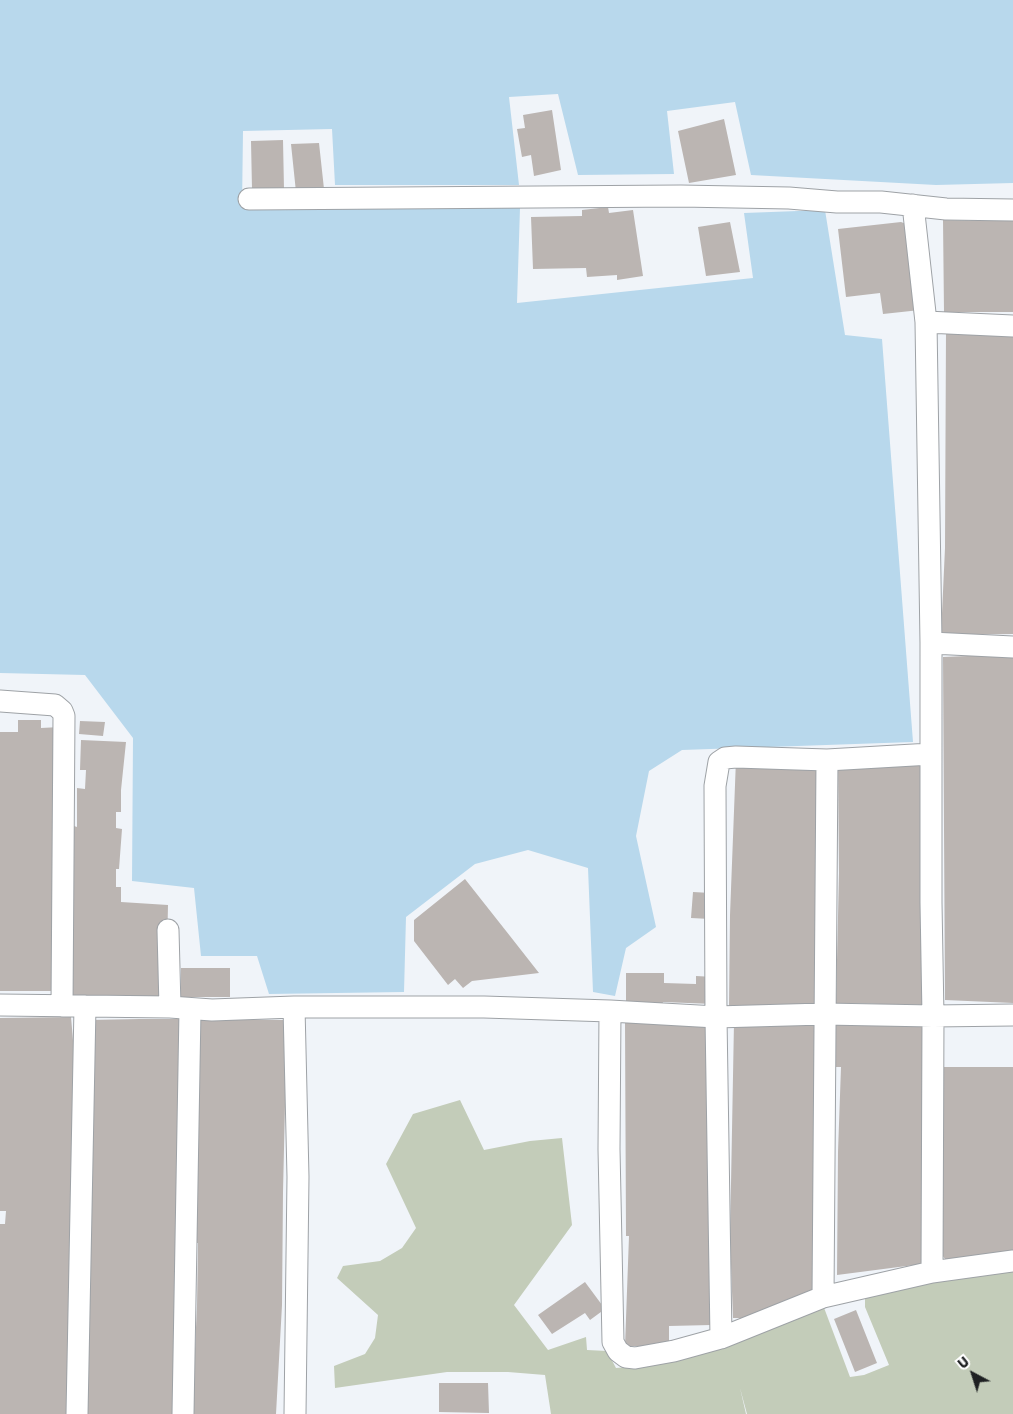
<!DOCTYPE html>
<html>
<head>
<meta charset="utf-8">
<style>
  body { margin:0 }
  #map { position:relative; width:1013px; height:1414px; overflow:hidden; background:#f0f4f9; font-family:Jost,sans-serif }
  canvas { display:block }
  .north { position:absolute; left:948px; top:1349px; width:50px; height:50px; -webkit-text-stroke:4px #fff; paint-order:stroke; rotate:320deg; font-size:14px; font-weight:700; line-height:20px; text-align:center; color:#1e2022 }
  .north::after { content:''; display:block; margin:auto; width:18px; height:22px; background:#1e2022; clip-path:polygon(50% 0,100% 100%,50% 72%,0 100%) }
</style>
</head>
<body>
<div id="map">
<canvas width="1013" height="1414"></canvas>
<div class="north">U</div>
</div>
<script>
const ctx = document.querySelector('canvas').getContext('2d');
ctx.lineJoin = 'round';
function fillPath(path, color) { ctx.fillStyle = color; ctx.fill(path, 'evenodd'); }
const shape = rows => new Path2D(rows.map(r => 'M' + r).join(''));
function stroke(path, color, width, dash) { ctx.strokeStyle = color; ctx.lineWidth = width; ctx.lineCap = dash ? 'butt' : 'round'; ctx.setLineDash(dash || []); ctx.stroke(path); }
const green = shape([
  [460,1100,484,1150,530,1141,562,1138,572,1225,514,1305,548,1350,586,1337,587,1350,607,1351,616,1368,641,1366,823,1305,850,1377,864,1375,889,1365,865,1307,865,1284,1013,1263,1013,1414,747,1414,740,1388,746,1414,551,1414,545,1375,508,1372,447,1372,335,1388,334,1366,365,1354,375,1338,378,1315,337,1278,343,1266,380,1261,402,1248,416,1228,386,1164,413,1114]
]);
const water = shape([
  [0,0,1013,0,1013,183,936,185,751,175,735,102,667,111,674,174,578,175,558,94,509,97,519,185,335,185,332,129,243,131,242,207,520,208,517,303,753,278,744,213,825,210,845,335,882,339,913,742,682,750,649,771,636,836,656,927,626,948,615,996,593,992,588,868,528,850,475,864,406,917,404,992,269,994,257,956,201,956,194,888,132,881,133,738,85,675,0,673]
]);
const building = shape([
  [552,110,561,170,534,176,531,155,522,157,517,129,525,128,523,115],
  [724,119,736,175,689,183,678,131],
  [283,140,284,189,252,189,251,141],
  [319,143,324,189,296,192,291,144],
  [608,207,609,213,633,210,643,276,617,280,617,275,587,277,586,268,533,269,531,217,582,216,582,210],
  [943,220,1013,221,1013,312,944,312],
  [730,222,740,272,706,276,698,227],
  [901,222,909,225,920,310,883,314,880,293,846,297,838,229],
  [946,329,1013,331,1013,634,941,635,945,548],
  [991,655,1013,655,1013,1003,945,1000,943,657],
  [18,720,41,720,41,728,60,727,56,991,0,991,0,732,18,732],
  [80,721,105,722,103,736,79,734],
  [81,740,126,742,121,790,121,812,116,812,116,828,122,829,119,869,116,869,116,887,121,887,121,902,168,905,166,996,70,997,74,926,74,826,77,827,77,788,85,789,86,770,80,770],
  [736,759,822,763,821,1007,729,1007,730,915],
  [924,762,926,1005,836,1003,839,873,838,765],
  [465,879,510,936,539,973,472,981,463,988,455,979,448,985,414,941,414,920],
  [693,892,711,893,710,919,691,918],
  [181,968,230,968,230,997,181,997],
  [626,973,664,973,664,983,696,984,696,976,714,977,713,1004,663,1002,662,1006,626,1005],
  [71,1017,73,1040,78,1039,78,1061,73,1061,70,1414,0,1414,0,1224,5,1224,6,1211,0,1211,0,1018],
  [835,1018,927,1019,922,1264,837,1275,838,1152,841,1067,833,1067],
  [140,1019,181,1019,173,1414,87,1414,86,1327,91,1242,85,1242,89,1020],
  [197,1019,287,1020,283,1192,282,1305,276,1414,192,1414,197,1306,198,1243,195,1243],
  [821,1021,819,1287,812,1288,814,1298,752,1318,733,1318,730,1238,734,1022],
  [625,1022,712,1024,713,1216,709,1282,712,1282,711,1325,669,1326,669,1346,625,1346,629,1236,626,1236],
  [943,1067,1013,1067,1013,1250,948,1260,945,1259,942,1255],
  [585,1282,605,1309,590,1320,585,1313,552,1334,538,1315],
  [856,1310,877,1363,855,1372,834,1319],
  [439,1383,488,1383,489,1413,439,1412]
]);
const minor = shape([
  [249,199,681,196,789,198,837,202,881,202,946,209,1013,210],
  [913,205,926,322,931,643,931,903,933,1016,932,1272],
  [926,322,1013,326],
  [931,643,1013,647],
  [0,701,55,705,62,711,64,716,62,1006],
  [168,930,170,1007],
  [0,1005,170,1007,212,1010,294,1007,484,1007,610,1011,716,1017,824,1014,933,1016,1013,1015],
  [294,1007,298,1177,295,1414],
  [610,1011,609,1149,613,1342,618,1351,626,1357,635,1358,674,1351,721,1338,823,1297,932,1272,1013,1261],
  [823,1297,827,760],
  [721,1338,716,1017,715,786,719,762,725,758,736,757,827,760,931,754],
  [77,1414,85,1006],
  [183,1414,190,1010]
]);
fillPath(green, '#c3ccb9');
fillPath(water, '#b8d8ec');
fillPath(building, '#bbb5b2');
stroke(minor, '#9ea2a6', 23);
stroke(minor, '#fff', 21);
</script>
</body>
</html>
